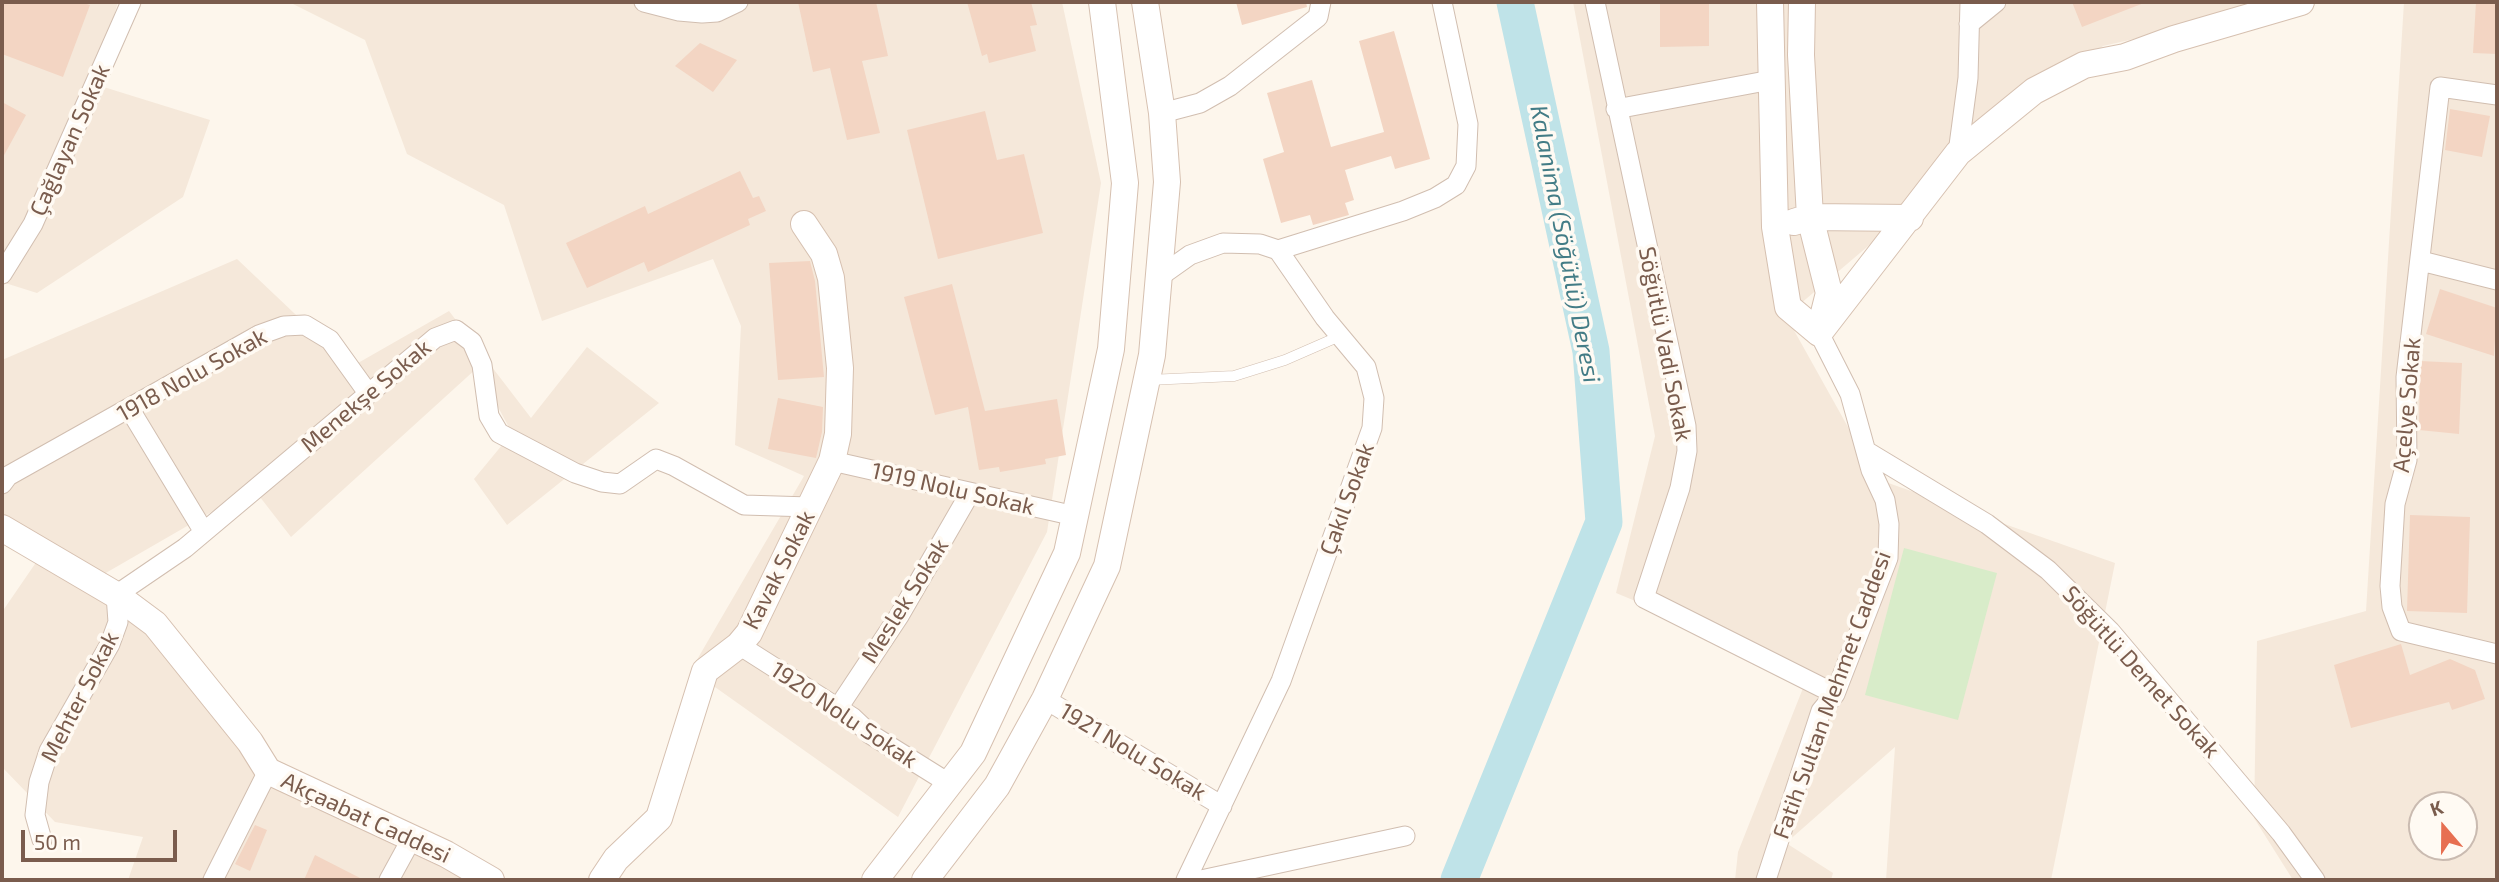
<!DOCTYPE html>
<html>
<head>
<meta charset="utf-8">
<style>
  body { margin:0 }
  #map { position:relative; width:2499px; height:882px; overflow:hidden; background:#fdf6ec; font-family:"Exo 2",sans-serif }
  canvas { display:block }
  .frame { position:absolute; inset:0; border:4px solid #7a5c4d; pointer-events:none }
  .north { position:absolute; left:2408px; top:791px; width:70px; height:70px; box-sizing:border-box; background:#fffaf3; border:2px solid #cabbb1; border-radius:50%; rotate:340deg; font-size:19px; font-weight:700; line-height:28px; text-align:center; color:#7a5c4d }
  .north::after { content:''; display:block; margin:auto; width:24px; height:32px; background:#e76f51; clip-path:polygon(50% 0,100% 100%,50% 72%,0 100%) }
  .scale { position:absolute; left:21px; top:830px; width:156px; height:32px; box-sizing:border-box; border:4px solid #7a5c4d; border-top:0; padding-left:9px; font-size:21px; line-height:24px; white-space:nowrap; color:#7a5c4d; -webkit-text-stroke:5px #fffaf3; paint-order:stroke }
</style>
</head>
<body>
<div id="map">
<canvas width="2499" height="882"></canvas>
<div class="frame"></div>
<div class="north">K</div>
<div class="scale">50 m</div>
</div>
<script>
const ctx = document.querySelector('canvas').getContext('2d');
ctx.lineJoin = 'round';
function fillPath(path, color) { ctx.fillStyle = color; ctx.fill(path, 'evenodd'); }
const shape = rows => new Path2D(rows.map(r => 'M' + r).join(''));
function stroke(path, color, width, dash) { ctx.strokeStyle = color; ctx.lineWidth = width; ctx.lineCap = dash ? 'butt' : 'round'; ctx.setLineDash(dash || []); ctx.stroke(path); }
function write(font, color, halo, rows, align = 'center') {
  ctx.font = font + ' "Exo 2",sans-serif'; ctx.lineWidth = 7; ctx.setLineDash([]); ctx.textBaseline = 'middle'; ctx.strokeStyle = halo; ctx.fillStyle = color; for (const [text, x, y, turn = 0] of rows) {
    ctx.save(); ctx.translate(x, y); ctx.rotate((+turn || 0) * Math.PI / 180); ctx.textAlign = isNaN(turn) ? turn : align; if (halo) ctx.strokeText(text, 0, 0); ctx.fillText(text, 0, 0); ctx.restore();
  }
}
const residential = shape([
  [2,2,118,2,94,84,210,120,183,197,37,293,2,282],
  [289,2,1062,2,1101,183,1047,532,898,817,691,670,804,476,735,445,741,326,713,259,542,321,504,205,407,154,365,40],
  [1573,2,2297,2,2103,46,1786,316,1877,479,2115,563,2051,880,1886,880,1895,747,1786,843,1833,873,1831,880,1735,880,1738,852,1809,673,1616,593,1655,436],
  [2404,2,2497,2,2497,880,2293,880,2254,818,2257,641,2366,611],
  [2422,805,2464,805,2464,847,2422,847],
  [237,259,351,367,449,311,531,418,587,347,659,403,507,525,474,479,512,433,477,368,291,537,253,488,104,574,267,754,493,880,128,880,143,837,55,822,2,767,2,612,37,561,2,541,2,360]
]);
const green = shape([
  [1904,548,1997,573,1958,720,1865,695]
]);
const river = shape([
  [1459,880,1604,522,1591,351,1515,2]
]);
const building = shape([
  [2,2,81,2,90,5,63,77,2,54],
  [798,2,876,2,888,56,862,61,880,133,847,140,830,68,813,72],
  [967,2,1031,2,1037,25,1030,26,1036,51,989,63,987,54,982,56],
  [1236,2,1306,2,1307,7,1242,25],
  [1660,2,1709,2,1709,46,1660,47],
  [2072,2,2143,2,2144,3,2082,27],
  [2476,2,2497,2,2497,54,2473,53],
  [1394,31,1430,159,1395,169,1391,156,1345,170,1354,200,1345,203,1349,215,1313,225,1310,215,1281,223,1263,159,1284,152,1267,93,1312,80,1331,147,1384,132,1359,41],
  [700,43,737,60,713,92,675,66],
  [2,102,26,115,2,159],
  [2450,109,2490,116,2482,157,2445,150],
  [985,111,997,160,1024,154,1043,233,938,259,907,130],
  [740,171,753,198,759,196,766,211,748,219,750,225,648,272,644,262,587,288,566,243,645,206,648,214],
  [810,261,815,281,824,377,778,380,769,263],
  [952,284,985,411,1057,399,1066,455,1045,459,1046,464,1000,472,999,467,979,470,968,407,935,415,904,297],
  [2440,289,2497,308,2494,356,2426,334],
  [2420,361,2462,363,2459,434,2419,430],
  [778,398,823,407,822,432,816,458,768,449],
  [2410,515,2470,517,2467,613,2407,611],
  [2401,644,2410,675,2450,659,2475,670,2485,699,2452,710,2449,702,2351,728,2334,665],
  [255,825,267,830,250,871,235,864],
  [315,855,364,880,304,880]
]);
const lane = shape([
  [1149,380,1234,376,1285,360,1340,336]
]);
const street = shape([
  [644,2,679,11,702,13,717,12,738,2],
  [1595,2,1686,426,1687,451,1680,488,1644,598,1835,694],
  [1969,24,1996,2],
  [2497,95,2440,87,2406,377,2407,460,2395,504,2390,586,2392,607,2401,631,2497,654],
  [1616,109,1771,80],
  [1162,113,1200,103,1230,86,1318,17,1321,2],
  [1958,153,1968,78,1970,2],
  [1278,250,1403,211,1435,198,1456,185,1466,166,1468,124,1442,2],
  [2421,261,2497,280],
  [2,274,33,224,131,2],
  [1159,277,1190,255,1223,243,1260,244,1278,250,1325,318,1366,367,1374,398,1372,428,1281,681,1186,880],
  [129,408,204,532],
  [1866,451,1987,524,2048,570,2110,631,2281,833,2315,880],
  [832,461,1075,516],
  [2,484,8,476,259,335,284,326,305,325,330,340,368,393],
  [739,645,852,717,870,734,950,784],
  [1045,699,1222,806],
  [838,708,899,616,970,493],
  [42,840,35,815,39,782,49,751,110,644,118,622,116,595,185,548,435,338,456,330,472,342,482,365,489,416,499,433,575,473,602,482,620,484,656,459,674,466,744,505,810,507],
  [213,880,268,771],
  [389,880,412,838],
  [1201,880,1405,836],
  [1766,880,1821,711,1835,694,1888,558,1889,524,1885,500,1871,470,1850,394,1819,333]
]);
const secondary = shape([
  [1770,2,1775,227,1788,307,1819,333],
  [1802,2,1801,55,1810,217,1829,293,1821,325],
  [1794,222,1810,217,1910,218],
  [1819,333,1958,153,2034,91,2084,65,2125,57,2174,39,2301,2],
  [2,528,116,595,155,624,250,742,268,771,446,854,491,880],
  [602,880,616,859,659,818,705,671,739,645,749,633,832,461,838,434,840,368,831,278,824,254,804,224],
  [875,880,973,753,1067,553,1111,349,1125,183,1102,2],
  [925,880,997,786,1045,699,1107,566,1152,355,1167,182,1162,113,1145,2]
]);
const streetNames = [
  ["Çağlayan Sokak",70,140,-66],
  ["Söğütlü Vadi Sokak",1665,344,79],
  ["1918 Nolu Sokak",192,375,-29],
  ["Menekşe Sokak",366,396,-40],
  ["Açelye Sokak",2407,405,-85],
  ["1919 Nolu Sokak",953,489,13],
  ["Çakıl Sokak",1347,499,-70],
  ["Kavak Sokak",779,570,-63],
  ["Meslek Sokak",905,601,-58],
  ["Söğütlü Demet Sokak",2141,672,48],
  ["Fatih Sultan Mehmet Caddesi",1832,695,-70],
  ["Mehter Sokak",80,697,-63],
  ["1920 Nolu Sokak",844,715,34],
  ["1921 Nolu Sokak",1133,752,31],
  ["Akçaabat Caddesi",366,818,25]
];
const waterNames = [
  ["Kalanima (Söğütlü) Deresi",1565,244,79]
];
fillPath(residential, '#f5e8da');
fillPath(green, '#d8ecc9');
stroke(river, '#bfe3e8', 37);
fillPath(building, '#f3d5c3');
stroke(lane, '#d1beb0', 11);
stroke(street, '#d1beb0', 21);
stroke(secondary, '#d6c0b0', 28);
stroke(lane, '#fff', 10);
stroke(street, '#fff', 19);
stroke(secondary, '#fff', 26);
write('23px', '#7a5c4d', '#fffaf3', streetNames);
write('italic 24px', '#437c86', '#fffaf3', waterNames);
</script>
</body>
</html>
